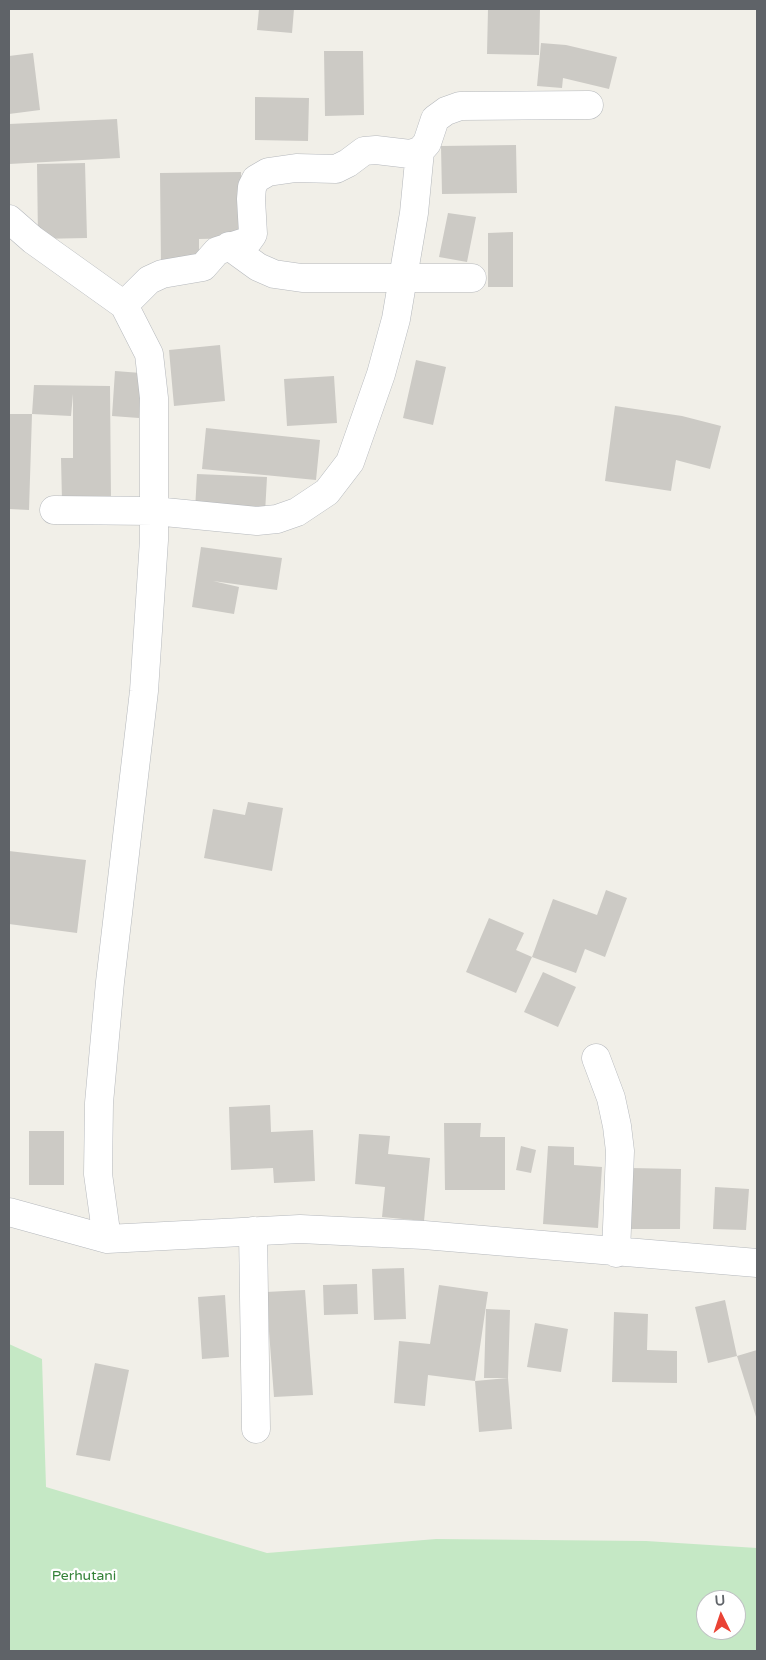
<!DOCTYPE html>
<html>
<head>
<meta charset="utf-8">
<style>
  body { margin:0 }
  #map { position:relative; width:766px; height:1660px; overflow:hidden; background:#f1efe8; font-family:"Varela Round",sans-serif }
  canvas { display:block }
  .frame { position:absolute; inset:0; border:10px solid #5f6368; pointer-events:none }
  .north { position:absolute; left:696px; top:1590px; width:50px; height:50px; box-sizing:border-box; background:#fff; border:1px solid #bfc1c3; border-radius:50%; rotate:356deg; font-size:14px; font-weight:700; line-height:20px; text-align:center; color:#5f6368 }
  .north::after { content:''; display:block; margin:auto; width:18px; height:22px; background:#ea4335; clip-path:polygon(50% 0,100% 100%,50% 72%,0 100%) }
</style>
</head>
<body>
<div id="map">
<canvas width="766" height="1660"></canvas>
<div class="frame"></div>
<div class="north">U</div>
</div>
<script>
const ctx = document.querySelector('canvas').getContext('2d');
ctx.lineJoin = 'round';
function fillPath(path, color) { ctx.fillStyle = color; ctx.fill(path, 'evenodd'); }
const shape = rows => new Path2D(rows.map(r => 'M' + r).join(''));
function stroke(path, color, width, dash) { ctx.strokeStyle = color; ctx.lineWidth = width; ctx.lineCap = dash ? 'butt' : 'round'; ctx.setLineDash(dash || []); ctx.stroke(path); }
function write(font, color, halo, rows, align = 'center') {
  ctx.font = font + ' "Varela Round",sans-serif'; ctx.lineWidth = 4.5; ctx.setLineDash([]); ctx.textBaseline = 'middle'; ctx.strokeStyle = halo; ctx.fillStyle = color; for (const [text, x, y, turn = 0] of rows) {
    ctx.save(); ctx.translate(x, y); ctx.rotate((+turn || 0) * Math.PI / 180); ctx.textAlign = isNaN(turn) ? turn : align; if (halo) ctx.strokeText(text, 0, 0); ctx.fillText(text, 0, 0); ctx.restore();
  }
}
const green = shape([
  [9,1344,42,1359,46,1487,267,1553,436,1539,646,1541,757,1548,757,1651,9,1651],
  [706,1600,736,1600,736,1630,706,1630]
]);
const building = shape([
  [259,9,294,9,292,33,257,30],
  [488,9,540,9,539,55,487,54],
  [541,43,566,45,617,57,609,89,563,78,562,88,537,86],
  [324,51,363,51,364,115,325,116],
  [33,53,40,110,9,114,9,56],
  [255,97,309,98,308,141,255,140],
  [117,119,120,158,9,164,9,124],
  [516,145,517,193,442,194,441,146],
  [85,163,87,238,38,239,37,164],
  [241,172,242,238,199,239,199,266,161,266,160,173],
  [448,213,476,217,467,262,439,257],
  [513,232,513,287,488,287,488,233],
  [220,345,225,401,174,406,169,350],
  [416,360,446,367,433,425,403,418],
  [115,371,141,373,139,418,112,416],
  [334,376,337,423,287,426,284,379],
  [34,385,110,386,111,500,62,501,61,458,73,458,73,394,71,416,32,414],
  [615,406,682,416,721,426,710,469,676,460,671,491,605,481],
  [9,414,32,414,29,510,9,509],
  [206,428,320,440,316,480,202,469],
  [197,474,267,477,265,513,195,510],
  [201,547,282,558,277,590,213,581,239,587,234,614,192,607],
  [248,802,283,808,272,871,204,858,213,809,245,815],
  [9,851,86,860,77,933,9,924],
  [606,890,627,898,605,957,585,949,576,973,532,957,553,899,597,915],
  [489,918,524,933,516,950,532,957,516,993,466,972],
  [543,972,576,987,558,1027,524,1012],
  [270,1105,271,1132,313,1130,315,1181,274,1183,273,1168,231,1170,229,1107],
  [444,1123,481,1123,480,1137,505,1137,505,1190,445,1190],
  [29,1131,64,1131,64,1185,29,1185],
  [359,1134,390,1136,388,1154,430,1158,424,1221,382,1217,385,1187,355,1184],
  [521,1146,536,1150,531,1173,516,1170],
  [548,1146,574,1147,574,1165,602,1167,598,1228,543,1224],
  [630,1168,681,1169,680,1229,630,1229],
  [715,1187,749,1189,746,1230,713,1229],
  [404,1268,406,1319,374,1320,372,1269],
  [357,1284,358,1314,324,1315,323,1285],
  [439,1285,488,1292,475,1381,508,1378,512,1429,479,1432,475,1381,428,1375,425,1406,394,1403,399,1341,430,1344],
  [305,1290,313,1395,274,1397,266,1292],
  [225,1295,229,1357,202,1359,198,1297],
  [725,1300,737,1356,708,1363,695,1307],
  [486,1309,510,1310,508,1378,484,1378],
  [614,1312,648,1314,647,1350,677,1351,677,1383,612,1382],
  [535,1323,568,1329,561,1372,527,1367],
  [757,1350,757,1420,737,1356],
  [95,1363,129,1370,110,1461,76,1455]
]);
const street = shape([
  [9,219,33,240,124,305,149,354,154,398,154,540,144,691,110,982,99,1103,98,1174,107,1239],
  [229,246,258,267,274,274,302,278,472,278],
  [124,305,149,280,162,274,203,267,217,251,248,241,253,234,251,199,252,187,256,179,268,172,296,168,336,169,348,163,364,151,376,150,410,154,420,151,427,143,435,119,446,111,460,106,589,105],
  [54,510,154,511,257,521,277,519,297,512,327,492,350,462,381,374,396,319,414,213,420,151],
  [596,1058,611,1098,617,1126,620,1151,616,1253],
  [9,1212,107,1239,300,1229,424,1235,757,1263],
  [253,1231,256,1429]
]);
const parkNames = [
  ["Perhutani",84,1576]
];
fillPath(green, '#c5e8c5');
fillPath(building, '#cccac5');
stroke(street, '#b5b8bc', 29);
stroke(street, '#fff', 28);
write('14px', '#348238', '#fff', parkNames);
</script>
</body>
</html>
